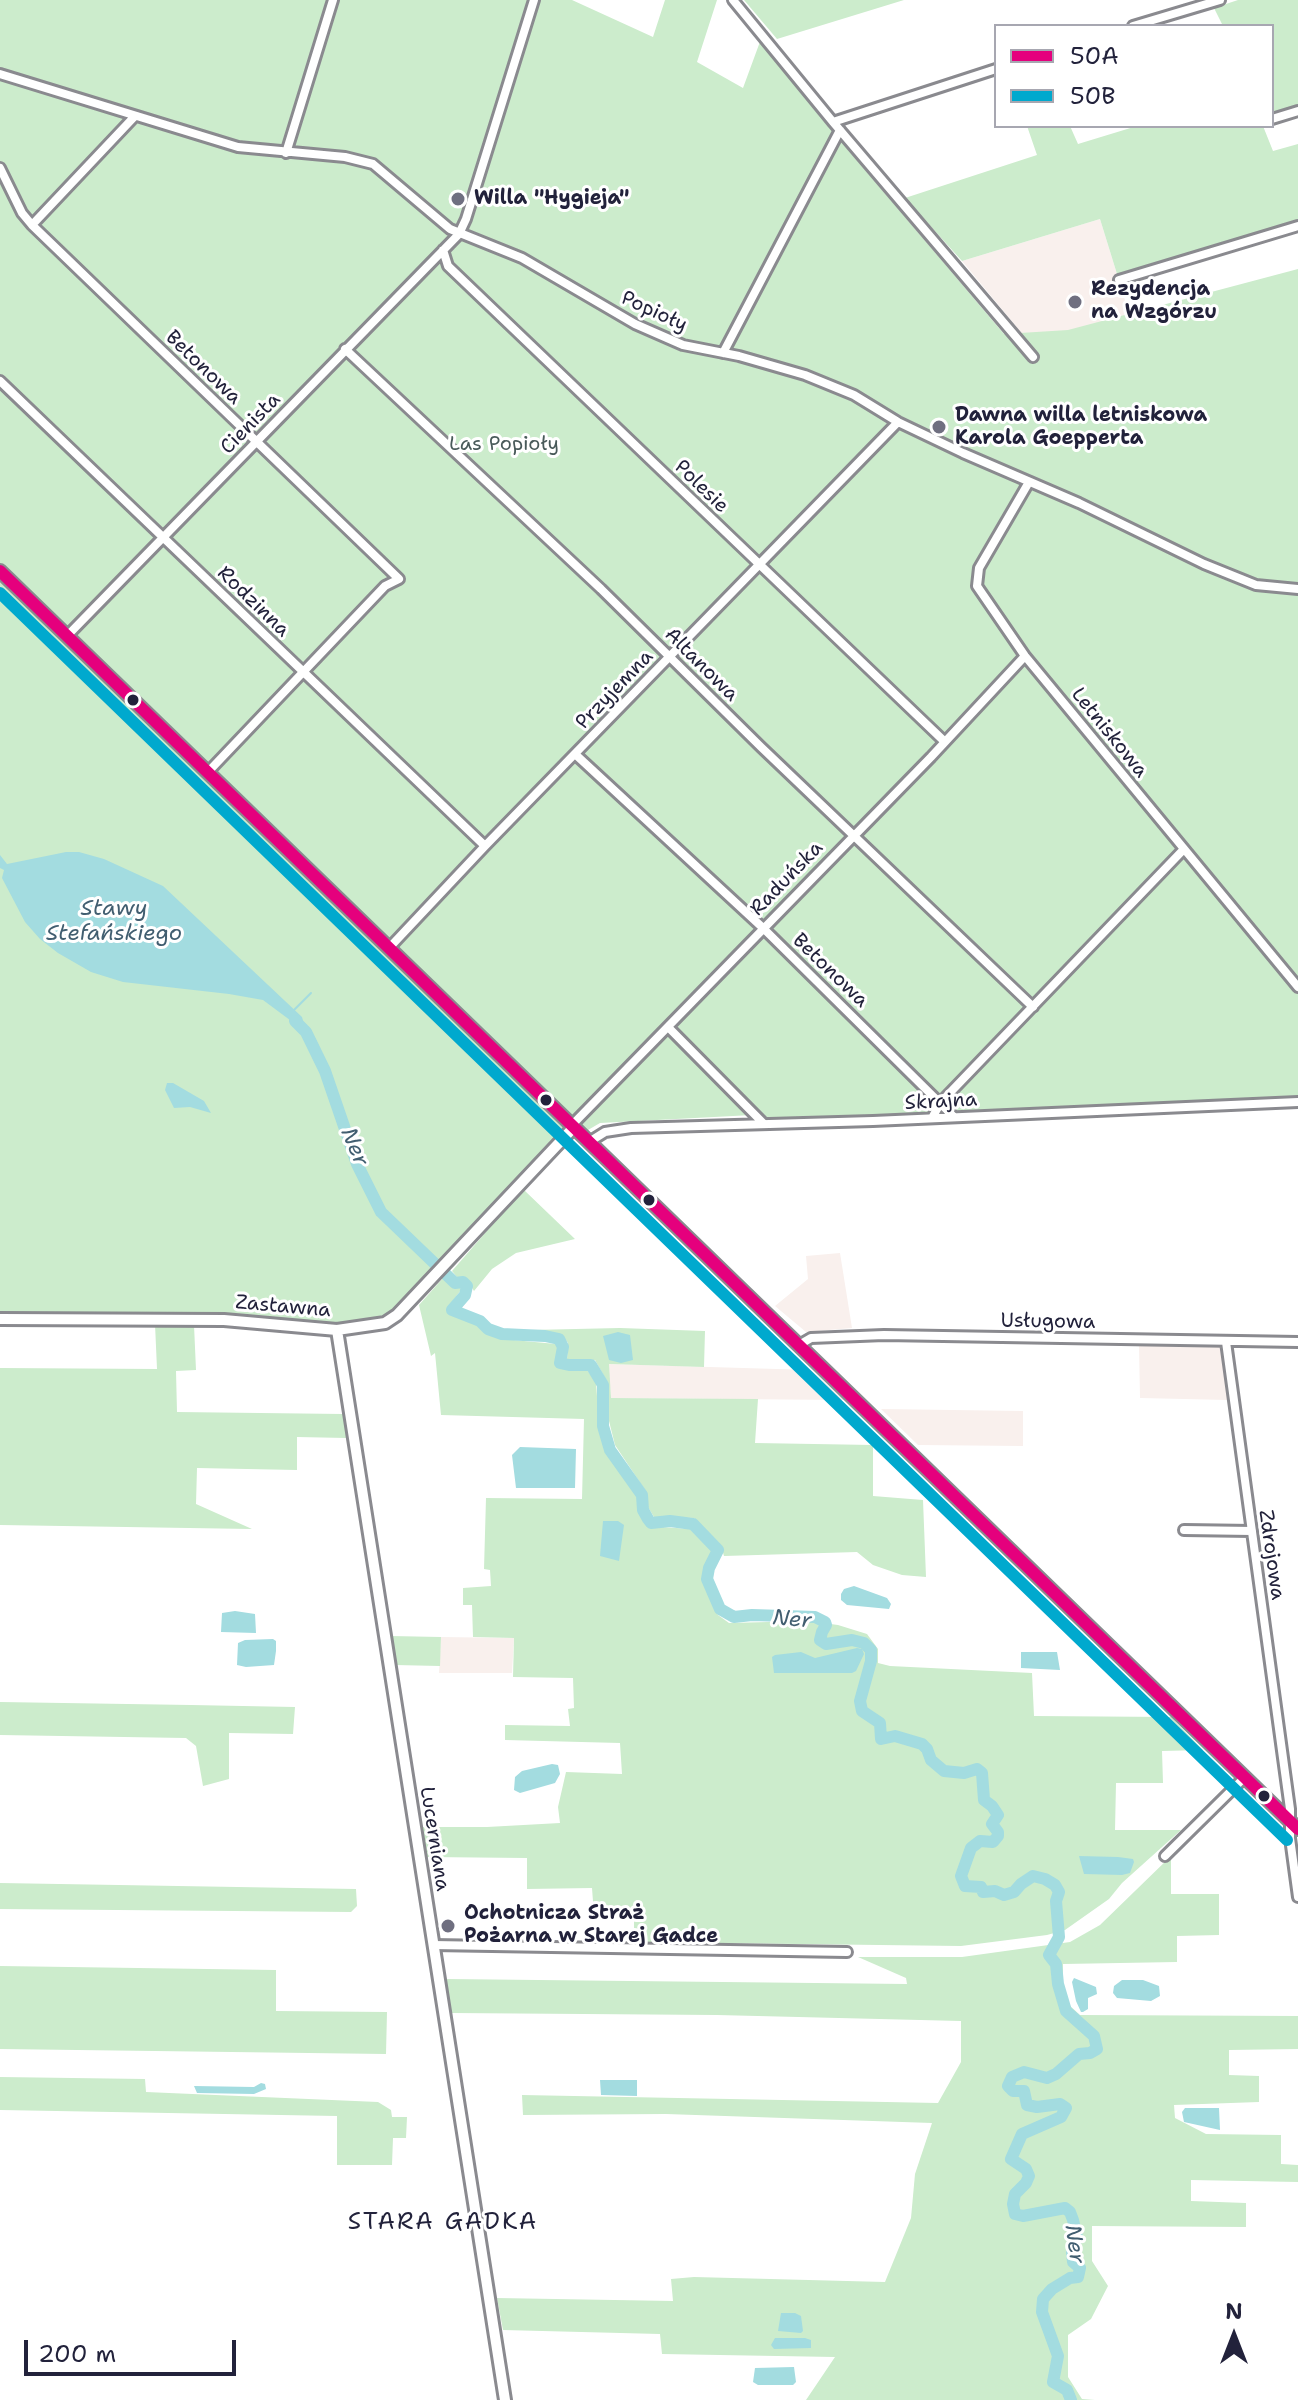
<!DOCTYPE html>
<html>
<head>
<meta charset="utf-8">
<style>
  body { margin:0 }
  #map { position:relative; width:1298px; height:2400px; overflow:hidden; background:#fff; font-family:"Shantell Sans",sans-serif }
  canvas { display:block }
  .legend { position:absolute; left:994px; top:24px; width:280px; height:104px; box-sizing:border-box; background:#fff; border:2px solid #a7a7b1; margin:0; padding:10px 14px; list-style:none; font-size:24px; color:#22223b }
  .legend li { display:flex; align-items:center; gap:16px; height:40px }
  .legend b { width:40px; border:2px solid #a7a7b1 }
  .north { position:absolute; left:1194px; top:2296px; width:80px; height:80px; -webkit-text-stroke:6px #fff; paint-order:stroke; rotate:0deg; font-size:22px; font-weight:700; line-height:32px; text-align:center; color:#22223b }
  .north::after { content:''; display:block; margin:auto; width:28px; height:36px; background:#22223b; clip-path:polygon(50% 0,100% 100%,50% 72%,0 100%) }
  .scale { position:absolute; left:24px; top:2340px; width:212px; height:36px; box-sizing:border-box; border:4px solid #22223b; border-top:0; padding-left:10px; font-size:24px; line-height:28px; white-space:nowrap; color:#22223b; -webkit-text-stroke:6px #fff; paint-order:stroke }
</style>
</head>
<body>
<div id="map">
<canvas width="1298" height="2400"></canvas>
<ul class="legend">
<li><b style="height:10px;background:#e5007d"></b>50A</li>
<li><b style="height:10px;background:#00a9ce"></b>50B</li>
</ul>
<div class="north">N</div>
<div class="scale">200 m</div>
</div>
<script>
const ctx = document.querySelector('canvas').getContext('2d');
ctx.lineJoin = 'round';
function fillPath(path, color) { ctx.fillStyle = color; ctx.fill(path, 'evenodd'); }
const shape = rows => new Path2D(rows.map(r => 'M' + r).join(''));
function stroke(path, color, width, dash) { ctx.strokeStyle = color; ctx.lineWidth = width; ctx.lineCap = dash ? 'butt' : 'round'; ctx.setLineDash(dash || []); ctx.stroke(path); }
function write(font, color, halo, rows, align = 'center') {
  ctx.font = font + ' "Shantell Sans",sans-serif'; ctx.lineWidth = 6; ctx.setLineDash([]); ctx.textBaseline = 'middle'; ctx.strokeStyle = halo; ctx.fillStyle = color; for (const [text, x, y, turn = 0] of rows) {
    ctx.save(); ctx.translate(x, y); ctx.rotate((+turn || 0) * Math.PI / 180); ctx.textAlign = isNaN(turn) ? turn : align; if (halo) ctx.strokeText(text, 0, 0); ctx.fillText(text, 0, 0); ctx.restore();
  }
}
const built = shape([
  [1100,219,1132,323,1039,354,962,261],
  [840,1253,852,1328,806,1332,775,1306,808,1279,806,1256],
  [1139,1345,1221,1347,1228,1400,1140,1398],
  [608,1364,811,1370,844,1400,611,1398],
  [881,1409,1023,1411,1023,1446,918,1445],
  [441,1637,514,1638,512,1673,439,1673]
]);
const green = shape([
  [0,0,572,0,653,37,665,0,717,0,697,62,743,88,761,39,833,128,832,132,840,130,844,145,1004,334,1068,330,1298,269,1298,1096,870,1118,768,1121,752,1115,600,1123,588,1130,592,1135,580,1141,588,1150,574,1138,524,1190,575,1239,516,1253,492,1269,474,1291,466,1278,457,1277,452,1271,513,1201,389,1328,345,1336,269,1325,194,1325,196,1370,176,1371,177,1412,343,1414,347,1438,297,1437,297,1470,197,1468,196,1504,252,1529,0,1525,0,1368,157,1369,155,1324,0,1323],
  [744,0,904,0,777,39],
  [1238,0,1298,0,1298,107,1272,115,1272,26,1223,26,1214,8],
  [1027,126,1070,126,1078,144,1137,126,1263,126,1273,151,1298,144,1298,222,1117,274,1100,219,962,261,905,198,1037,155],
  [443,1278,451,1286,460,1286,461,1290,448,1307,449,1314,478,1325,485,1333,513,1340,556,1344,558,1350,557,1365,568,1369,586,1369,596,1381,599,1427,607,1452,638,1496,639,1511,648,1526,690,1529,712,1550,705,1566,703,1583,718,1615,729,1623,808,1621,838,1625,867,1634,878,1649,878,1663,890,1666,1032,1673,1034,1716,1171,1717,1203,1750,1162,1751,1163,1783,1116,1783,1115,1830,1181,1830,1122,1883,1109,1899,1065,1930,1047,1935,961,1946,634,1942,634,1919,594,1915,592,1888,527,1889,527,1858,427,1857,422,1827,487,1827,560,1823,558,1807,566,1772,622,1774,620,1743,505,1740,505,1725,570,1726,568,1709,574,1708,573,1678,513,1677,514,1638,473,1637,472,1605,463,1605,463,1588,491,1586,490,1570,484,1569,486,1498,582,1499,584,1419,441,1415,435,1353,431,1356,419,1305],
  [620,1328,705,1331,704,1367,609,1364,611,1398,758,1399,755,1443,873,1445,873,1496,923,1500,926,1577,902,1575,873,1565,857,1552,724,1556,721,1546,694,1518,654,1517,648,1507,647,1493,615,1445,606,1409,608,1383,595,1360,567,1359,568,1343,562,1335,531,1330],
  [390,1636,441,1637,440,1666,395,1665],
  [0,1702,191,1705,295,1707,293,1734,229,1733,229,1779,203,1786,196,1746,186,1738,0,1735],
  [1171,1856,1171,1894,1219,1894,1219,1935,1177,1936,1177,1962,1063,1964,1063,1984,1068,2004,1080,2015,1298,2016,1298,2049,1229,2050,1229,2075,1259,2076,1259,2102,1174,2105,1175,2118,1206,2134,1281,2135,1281,2164,1298,2165,1298,2182,1191,2180,1191,2201,1246,2203,1246,2227,1092,2226,1092,2261,1108,2286,1091,2319,1068,2335,1068,2377,1082,2399,1095,2400,806,2400,835,2357,662,2354,660,2334,503,2330,497,2298,673,2301,671,2279,694,2277,885,2282,911,2218,915,2174,932,2123,666,2114,523,2115,522,2095,938,2103,961,2062,961,2021,717,2015,451,2013,446,1979,907,1984,906,1978,858,1957,962,1957,1070,1942,1100,1925],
  [0,1883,356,1889,357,1906,351,1912,0,1909],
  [0,1966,276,1970,276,2011,387,2012,386,2054,0,2049],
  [0,2077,145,2079,146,2092,378,2102,391,2110,392,2117,407,2117,406,2138,393,2138,392,2165,337,2165,337,2116,0,2110]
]);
const water = shape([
  [66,852,79,852,104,859,163,886,302,1017,306,1032,263,1000,229,994,123,982,91,972,58,953,40,939,25,922,2,878,4,870,0,868,0,855,7,864],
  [167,1083,173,1083,204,1101,211,1113,190,1107,174,1108,165,1090],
  [618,1332,630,1335,633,1360,621,1363,609,1360,603,1336],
  [520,1447,576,1449,575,1488,516,1488,512,1455],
  [603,1521,618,1521,624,1525,619,1561,600,1556],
  [854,1586,887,1598,891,1604,889,1609,847,1605,841,1600,841,1594,844,1589],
  [235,1611,255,1614,256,1633,221,1632,222,1613],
  [273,1639,276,1641,276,1651,274,1665,246,1667,237,1665,238,1643,245,1640],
  [857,1648,862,1649,864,1654,856,1671,852,1673,774,1673,772,1657,775,1655,801,1652,815,1658],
  [1021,1652,1057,1652,1060,1670,1021,1668],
  [552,1764,558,1765,560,1774,555,1783,520,1793,514,1790,515,1777,522,1771],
  [1079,1856,1118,1857,1133,1859,1134,1862,1130,1873,1122,1875,1084,1874],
  [1074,1978,1096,1987,1097,1994,1088,1998,1088,2009,1083,2012,1081,2012,1076,2001,1072,1982],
  [1122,1980,1143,1980,1159,1986,1160,1996,1151,2001,1117,1998,1113,1993,1114,1986],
  [600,2080,637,2080,637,2096,601,2095],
  [261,2083,265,2084,266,2089,254,2094,197,2093,194,2086,254,2087],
  [1185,2108,1219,2108,1220,2130,1184,2122,1182,2112],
  [781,2313,795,2313,801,2316,803,2331,801,2333,778,2331],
  [775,2338,805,2338,811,2340,811,2348,774,2349,771,2345],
  [794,2367,796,2382,793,2385,758,2385,753,2382,755,2368]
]);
const stream = shape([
  [294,1010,311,993]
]);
const river = shape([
  [295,1021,306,1032,325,1071,357,1164,381,1212,455,1283,463,1282,467,1286,465,1295,452,1310,480,1321,488,1329,502,1334,545,1336,559,1339,563,1347,560,1363,569,1365,591,1365,603,1385,603,1426,610,1450,642,1495,643,1510,648,1519,651,1523,670,1521,693,1524,718,1550,709,1568,707,1579,720,1609,734,1617,752,1615,815,1617,825,1622,826,1625,822,1632,820,1640,826,1644,852,1640,864,1643,871,1650,871,1661,860,1701,862,1711,880,1723,881,1739,895,1736,922,1744,927,1749,931,1760,944,1771,964,1773,977,1769,982,1773,984,1800,992,1806,998,1815,992,1824,998,1832,998,1836,993,1842,980,1841,971,1848,961,1876,965,1886,981,1887,983,1892,995,1891,1004,1895,1014,1892,1021,1884,1033,1876,1045,1879,1055,1885,1059,1892,1056,1901,1059,1937,1049,1955,1056,1964,1058,1984,1066,2011,1094,2036,1097,2049,1090,2053,1079,2054,1056,2074,1047,2078,1024,2072,1012,2077,1008,2086,1013,2091,1024,2091,1027,2105,1037,2107,1060,2104,1066,2108,1061,2117,1022,2134,1011,2159,1026,2169,1029,2176,1026,2183,1015,2194,1013,2204,1015,2214,1023,2216,1065,2208,1070,2212,1073,2220,1077,2237,1072,2252,1073,2262,1080,2268,1078,2277,1070,2278,1052,2289,1043,2299,1042,2312,1058,2356,1053,2382,1067,2390,1071,2400]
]);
const minor = shape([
  [733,0,833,122,1033,357],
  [1133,26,1220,0],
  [0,74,238,147,345,157,373,164,450,229,522,258,635,324,683,345,739,356,805,375,854,395,898,422,963,453,1079,503,1204,564,1256,585,1298,589],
  [1272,119,1298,111],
  [833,122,996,69],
  [286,153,333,0],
  [0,168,22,213,32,225,399,579,385,586,208,772],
  [32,225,134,117],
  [443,250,448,266,945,742],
  [1119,280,1298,226],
  [345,349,601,589,761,747,1033,1007],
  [723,353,840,130],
  [0,381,485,846],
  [1029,482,979,568,977,586,1025,656,1298,987],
  [67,636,459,234,466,219,534,0],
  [575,754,763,928,954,1117],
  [390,947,485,846,898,422],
  [669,1028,764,1124],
  [932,1118,941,1102,1184,849],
  [572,1125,931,757,1025,656],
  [589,1142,605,1132,631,1128,873,1121,1298,1102],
  [1226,1342,1290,1809,1290,1838,1298,1897],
  [799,1345,811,1338,884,1335,1298,1342],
  [1184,1530,1252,1531],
  [1165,1856,1245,1777],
  [433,1945,847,1952]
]);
const tertiary = shape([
  [0,571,1298,1829],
  [0,1319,224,1320,337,1330,385,1323,397,1315,574,1127],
  [337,1330,505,2400]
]);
const bus1 = shape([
  [0,571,1298,1829]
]);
const bus2 = shape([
  [0,593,1287,1840]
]);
const markers = [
  [458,199,8,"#6f6f80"],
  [1075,302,8,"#6f6f80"],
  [939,427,8,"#6f6f80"],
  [133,700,7,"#22223b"],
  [546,1100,7,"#22223b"],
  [649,1200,7,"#22223b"],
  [1264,1796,7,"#22223b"],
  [448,1926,8,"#6f6f80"]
];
const poiNames = [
  ["Willa \"Hygieja\"",474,199],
  ["Rezydencja",1091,290],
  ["na Wzgórzu",1091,313],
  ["Dawna willa letniskowa",955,416],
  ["Karola Goepperta",955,439],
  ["Ochotnicza Straż",464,1914],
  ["Pożarna w Starej Gadce",464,1937]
];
const streetNames = [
  ["Popioły",654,312,25],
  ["Betonowa",203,368,44],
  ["Cienista",251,424,-46],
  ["Polesie",701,487,44],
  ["Rodzinna",253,602,44],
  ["Altanowa",701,665,45],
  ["Przyjemna",615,690,-46],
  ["Letniskowa",1109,733,51],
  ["Raduńska",787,879,-46],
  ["Betonowa",830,971,44],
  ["Skrajna",941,1102,-3],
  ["Zastawna",283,1307,5],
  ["Usługowa",1048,1322,1],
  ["Zdrojowa",1271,1555,82],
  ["Lucerniana",434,1839,81]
];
const parkNames = [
  ["Las Popioły",504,445]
];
const waterNames = [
  ["Stawy",114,909],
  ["Stefańskiego",114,934],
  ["Ner",354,1147,67],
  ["Ner",792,1620,5],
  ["Ner",1074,2244,82]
];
const quarterNames = [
  ["STARA GADKA",443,2223]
];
fillPath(built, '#f9f0ed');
fillPath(green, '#cceccc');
fillPath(water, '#a3dce0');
stroke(stream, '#a3dce0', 2);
stroke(river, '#a3dce0', 12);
stroke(minor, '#8a8a8f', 14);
stroke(tertiary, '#8a8a8f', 16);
stroke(minor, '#fff', 8);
stroke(tertiary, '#fff', 10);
stroke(bus1, '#e5007d', 12);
stroke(bus2, '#00a9ce', 12);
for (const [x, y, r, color] of markers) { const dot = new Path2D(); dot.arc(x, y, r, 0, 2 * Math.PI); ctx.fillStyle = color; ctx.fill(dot); stroke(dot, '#fff', 3); }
write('bold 20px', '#22223b', '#fff', poiNames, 'left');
write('20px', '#22223b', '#fff', streetNames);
write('20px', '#495a5a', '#fff', parkNames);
write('italic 22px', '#415e70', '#fff', waterNames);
ctx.letterSpacing = '2px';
write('24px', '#22223b', '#fff', quarterNames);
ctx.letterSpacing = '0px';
</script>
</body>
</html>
